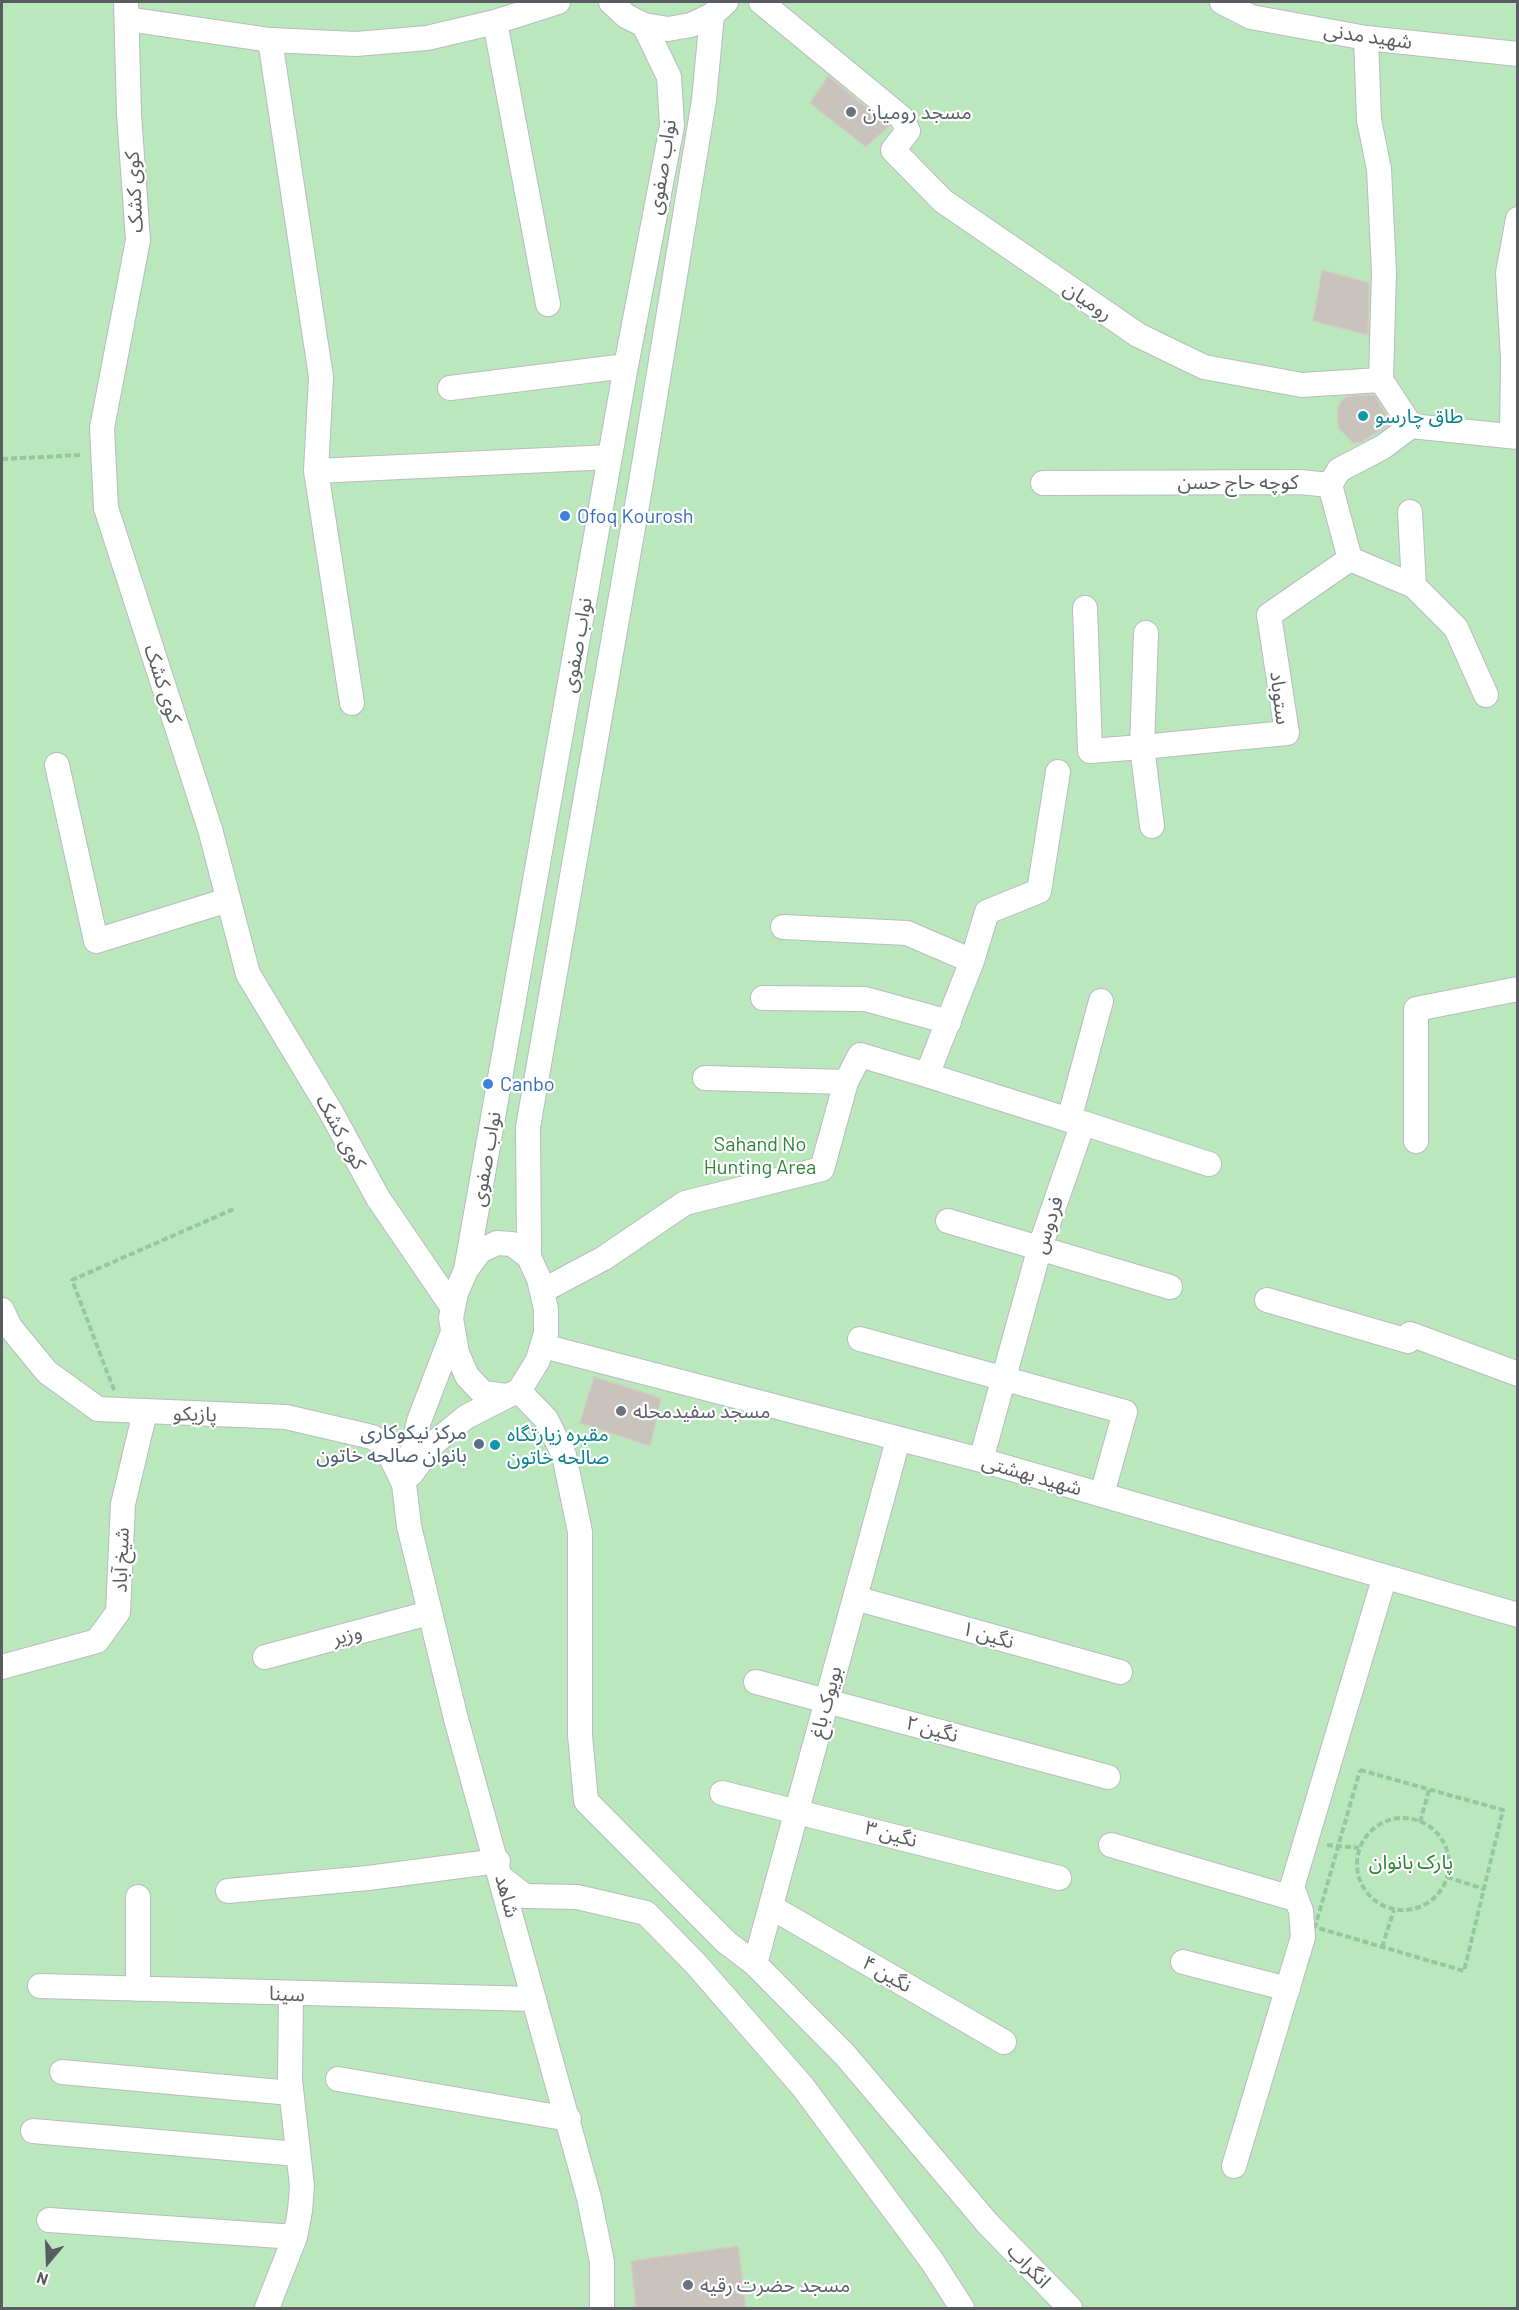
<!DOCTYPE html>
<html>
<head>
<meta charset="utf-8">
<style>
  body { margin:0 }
  #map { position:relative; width:1519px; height:2310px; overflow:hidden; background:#edebe0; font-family:Barlow,sans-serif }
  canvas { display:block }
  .frame { position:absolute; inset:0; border:3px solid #595d62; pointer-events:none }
  .north { position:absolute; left:18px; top:2232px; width:60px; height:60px; -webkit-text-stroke:4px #fff; paint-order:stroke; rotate:199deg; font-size:16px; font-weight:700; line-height:24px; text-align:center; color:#595d62 }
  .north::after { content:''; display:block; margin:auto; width:21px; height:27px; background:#595d62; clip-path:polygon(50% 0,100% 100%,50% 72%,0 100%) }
</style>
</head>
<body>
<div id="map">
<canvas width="1519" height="2310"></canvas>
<div class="frame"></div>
<div class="north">N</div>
</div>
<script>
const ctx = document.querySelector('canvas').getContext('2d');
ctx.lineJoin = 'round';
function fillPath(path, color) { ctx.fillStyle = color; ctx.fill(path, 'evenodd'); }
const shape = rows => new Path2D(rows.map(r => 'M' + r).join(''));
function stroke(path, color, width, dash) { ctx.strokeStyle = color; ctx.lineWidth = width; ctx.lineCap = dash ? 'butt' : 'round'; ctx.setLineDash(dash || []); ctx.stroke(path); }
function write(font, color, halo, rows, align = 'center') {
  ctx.font = font + ' Barlow,"Noto Sans Arabic",sans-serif'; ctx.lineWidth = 4.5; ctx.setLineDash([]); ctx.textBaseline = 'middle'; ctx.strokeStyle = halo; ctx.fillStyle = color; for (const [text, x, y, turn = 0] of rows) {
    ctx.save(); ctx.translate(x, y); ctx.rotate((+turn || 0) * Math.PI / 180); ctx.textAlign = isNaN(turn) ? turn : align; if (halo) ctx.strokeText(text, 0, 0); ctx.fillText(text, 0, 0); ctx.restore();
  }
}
const green = shape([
  [2,2,1517,2,1517,2308,2,2308]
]);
const building = shape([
  [828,76,889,126,866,147,810,103,828,76],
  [1322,270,1369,283,1368,335,1313,321,1322,270],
  [1374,395,1389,419,1390,424,1361,442,1353,443,1338,427,1338,406,1346,396,1374,395],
  [594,1377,661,1398,650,1446,580,1423,594,1377],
  [738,2246,746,2308,636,2308,631,2261,738,2246]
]);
const path = shape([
  [2,459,82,455],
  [114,1390,72,1280,236,1208],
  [1360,1770,1503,1810,1464,1971,1315,1927,1360,1770],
  '1357 1864a46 46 0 1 1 92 0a46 46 0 1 1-92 0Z',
  [1420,1822,1429,1790],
  [1327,1845,1359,1848],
  [1447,1877,1484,1889],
  [1382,1947,1394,1910]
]);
const minor = shape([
  [126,2,129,114,138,240,102,428,106,508,210,829,248,974,331,1112,378,1198,453,1308],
  [611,2,626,16,644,25,668,29,691,25,712,15,726,2],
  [761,2,902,118,908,131,893,150,943,201,1138,335,1204,367,1302,385,1381,380,1411,426,1518,437],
  [1222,2,1251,17,1366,38,1518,54],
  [127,19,270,40,356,44,427,38,495,22,558,2],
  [495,22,548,304],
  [1366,38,1369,120,1379,169,1384,272,1381,380],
  [270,40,321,377,316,471,352,703],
  [450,388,626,366],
  [1512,436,1513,359,1508,273,1518,219],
  [316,471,610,457],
  [1043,483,1300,482,1330,485,1339,470,1383,447,1411,426],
  [1410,512,1414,586],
  [1350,559,1414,586,1456,628,1486,695],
  [1085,608,1090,751,1142,747,1146,633],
  [57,765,96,941,228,900],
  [1058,772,1039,891,987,912,972,961,927,1075,1069,1120],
  [1152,826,1142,747,1287,733,1269,615,1350,559,1330,485],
  [783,927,907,933,972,961],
  [763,998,865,999,949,1022],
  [705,1078,846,1082],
  [1083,1123,1209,1164],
  [1416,1141,1416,1009,1518,989],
  [948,1221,1170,1287],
  [497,1243,512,1244,529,1257,539,1279,546,1309,546,1333,538,1360,519,1391,507,1396,483,1393,467,1376,457,1353,451,1318,456,1293,466,1270,480,1251,497,1243],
  [529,1257,528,1127,640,488,704,100,712,15],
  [466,1270,626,366,672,126,669,77,644,25],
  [542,1291,604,1258,685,1203,822,1169,846,1082,860,1055,927,1075],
  [1267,1300,1408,1341,1410,1334,1518,1374],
  [2,1310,10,1327,47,1372,98,1409,286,1417,372,1437,385,1445,404,1484],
  [453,1332,419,1421,404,1484,409,1526,456,1719,589,2198,602,2262,602,2308],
  [860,1339,1125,1412,1102,1494],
  [543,1346,981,1460,1518,1615],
  [519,1391,546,1419,564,1455,580,1532,580,1735,586,1801,726,1942,755,1964,846,2056,988,2224,1070,2308],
  [981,1460,1040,1247,1083,1123,1069,1120,1101,1001],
  [411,1474,434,1443,466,1417,507,1396],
  [855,1598,1120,1672],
  [265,1657,429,1613],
  [2,1667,97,1641,118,1612,123,1504,145,1412],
  [756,1682,1108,1777],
  [722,1793,1059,1878],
  [1111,1845,1295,1899],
  [503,1879,525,1896,577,1897,646,1913,696,1964,803,2087,932,2261,962,2308],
  [228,1891,368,1878,498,1861],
  [138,1897,138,1989],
  [771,1907,1004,2042],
  [1183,1962,1288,1989],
  [755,1964,898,1440],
  [40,1986,534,1999],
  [62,2072,291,2093],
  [338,2079,569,2119],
  [33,2131,297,2154],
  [1234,2166,1303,1937,1301,1911,1292,1887,1384,1579],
  [49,2220,295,2237],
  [267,2308,295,2237,300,2211,302,2186,290,2080,291,1994]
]);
const markers = [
  [851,112,6,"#6b7280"],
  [1363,416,6,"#0f9aa8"],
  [565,516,6,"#3f7fe0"],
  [488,1084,6,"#3f7fe0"],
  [621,1411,6,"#6b7280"],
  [479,1444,6,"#5c6f8a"],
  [495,1445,6,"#0f9aa8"],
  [688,2285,6,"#6b7280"]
];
const streetNames = [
  ["شهید مدنی",1368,36,8],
  ["نواب صفوی",662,167,-81],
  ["کوی کشک",134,192,-93],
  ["رومیان",1088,301,34],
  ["کوچه حاج حسن",1238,482],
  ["نواب صفوی",577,645,-80],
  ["کوی کشک",163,684,72],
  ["ستوباد",1280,698,83],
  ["کوی کشک",341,1132,61],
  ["نواب صفوی",486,1159,-80],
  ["فردوس",1048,1225,-72],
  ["پازیکو",195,1414,2],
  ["شهید بهشتی",1032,1475,16],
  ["شیخ آباد",121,1560,-88],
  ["وزیر",347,1635,-15],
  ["نگین ۱",988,1635,16],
  ["بویوک باغ",826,1702,-75],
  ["نگین ۲",932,1729,15],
  ["نگین ۳",891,1834,15],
  ["شاهد",507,1896,75],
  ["نگین ۴",887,1974,30],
  ["سینا",287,1994,2],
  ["انگراب",1029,2266,46]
];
const worshipNames = [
  ["مسجد رومیان",863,112],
  ["مسجد سفیدمحله",633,1411],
  ["مسجد حضرت رقیه",700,2285]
];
const cultureNames = [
  ["طاق چارسو",1375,416],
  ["مقبره زیارتگاه",507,1434],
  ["صالحه خاتون",507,1457]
];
const shopNames = [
  ["Ofoq Kourosh",577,516],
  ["Canbo",500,1084]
];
const parkNames = [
  ["Sahand No",760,1144],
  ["Hunting Area",760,1167],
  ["پارک بانوان",1411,1862]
];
const serviceNames = [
  ["مرکز نیکوکاری",467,1432],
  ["بانوان صالحه خاتون",467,1455]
];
fillPath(green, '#bbe7bc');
fillPath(building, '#c8c4bd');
stroke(building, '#d2cdbe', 1.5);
stroke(minor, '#b8bbc0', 26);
stroke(path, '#93c8a4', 4, [6, 3]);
stroke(minor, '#fff', 24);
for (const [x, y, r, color] of markers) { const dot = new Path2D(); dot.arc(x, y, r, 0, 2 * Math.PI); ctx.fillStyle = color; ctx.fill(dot); stroke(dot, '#fff', 2); }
write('20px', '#595d62', '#fff', streetNames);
write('20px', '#5b616d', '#fff', worshipNames, 'left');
write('20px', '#0d838f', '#fff', cultureNames, 'left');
write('20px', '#366cbe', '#fff', shopNames, 'left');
write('20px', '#2e8435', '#fff', parkNames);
write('20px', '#4e5e75', '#fff', serviceNames, 'right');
</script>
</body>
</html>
